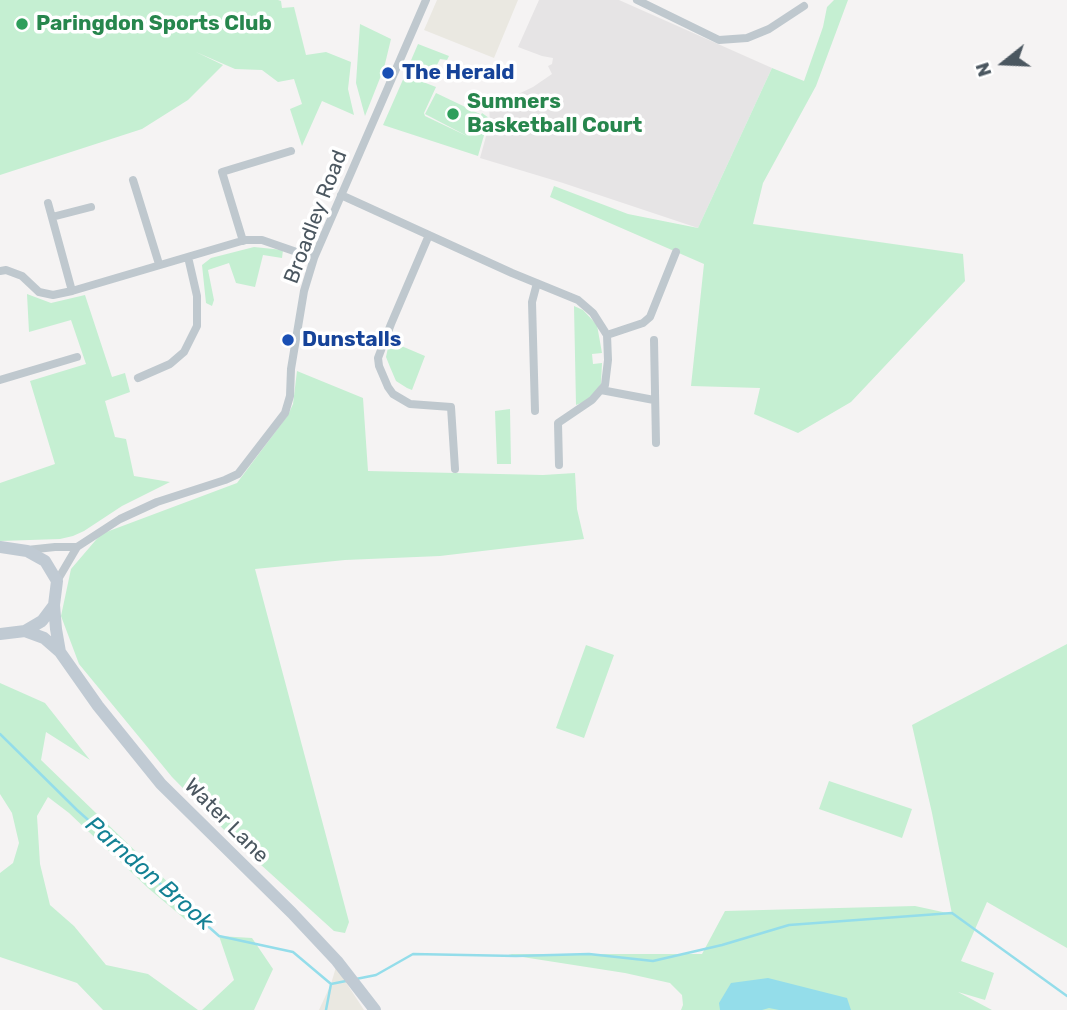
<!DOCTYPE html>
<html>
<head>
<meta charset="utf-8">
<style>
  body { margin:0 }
  #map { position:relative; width:1067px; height:1010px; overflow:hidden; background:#f5f3f3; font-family:Rubik,sans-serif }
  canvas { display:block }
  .north { position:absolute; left:969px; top:28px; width:70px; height:70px; -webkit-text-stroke:5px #fff; paint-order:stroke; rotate:252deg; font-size:19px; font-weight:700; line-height:28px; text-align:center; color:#4b5760 }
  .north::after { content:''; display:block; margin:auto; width:24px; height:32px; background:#4b5760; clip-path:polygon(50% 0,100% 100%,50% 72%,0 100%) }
</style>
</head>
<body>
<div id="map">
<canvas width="1067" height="1010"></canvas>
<div class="north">N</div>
</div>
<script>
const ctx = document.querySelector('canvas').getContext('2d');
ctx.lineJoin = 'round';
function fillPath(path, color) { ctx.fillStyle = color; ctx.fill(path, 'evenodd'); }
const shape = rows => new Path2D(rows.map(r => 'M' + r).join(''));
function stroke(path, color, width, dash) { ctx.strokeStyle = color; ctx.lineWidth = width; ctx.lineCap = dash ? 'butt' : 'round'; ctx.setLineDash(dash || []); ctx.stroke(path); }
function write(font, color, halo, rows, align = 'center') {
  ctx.font = font + ' Rubik,sans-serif'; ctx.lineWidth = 7; ctx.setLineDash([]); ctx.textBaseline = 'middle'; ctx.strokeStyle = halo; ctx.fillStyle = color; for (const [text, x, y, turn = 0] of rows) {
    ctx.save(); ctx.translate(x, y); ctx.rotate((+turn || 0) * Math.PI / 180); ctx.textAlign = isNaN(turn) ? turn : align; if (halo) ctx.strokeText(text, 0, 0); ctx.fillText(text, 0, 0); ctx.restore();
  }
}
const commercial = shape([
  [437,0,518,0,494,58,424,30],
  [336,967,364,1010,319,1010,331,984]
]);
const education = shape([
  [539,0,619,0,772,68,698,228,563,183,480,158,490,122,489,107,505,101,504,97,508,96,510,98,533,87,552,74,548,66,552,64,553,58,542,56,518,47]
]);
const green = shape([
  [0,0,278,0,281,1,282,8,294,7,306,55,326,52,351,62,348,89,354,115,322,101,302,146,290,109,302,104,294,79,278,82,262,70,235,69,196,52,223,65,188,100,142,129,0,175],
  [834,0,848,0,816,86,763,183,753,224,963,254,965,281,851,402,798,433,754,414,760,388,691,386,704,264,550,197,554,186,628,214,698,228,772,68,804,81,823,27,827,7],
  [360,24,391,39,384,68,365,116,356,83],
  [418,44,449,56,447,60,440,59,436,67,438,69,436,75,409,65],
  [405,75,436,87,424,113,425,116,469,137,425,114,436,93,480,114,475,126,482,113,489,118,478,156,383,125],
  [254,247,283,250,282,258,263,255,255,287,236,283,229,263,208,270,214,300,212,306,206,303,202,265,211,258],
  [27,294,51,303,85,295,112,377,125,373,130,392,105,401,115,437,126,439,134,476,170,482,122,506,84,531,73,536,60,539,0,541,0,483,55,464,30,381,86,364,71,320,29,332],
  [574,306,583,310,597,325,602,353,592,354,593,364,602,363,601,384,589,400,576,405],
  [390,338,393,339,392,342,425,356,412,390,407,388,396,381,390,367,386,357],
  [297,371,363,398,368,471,543,475,575,473,577,509,584,539,440,556,345,560,255,569,349,922,345,933,334,931,239,845,172,777,79,664,61,616,71,569,101,534,237,483,288,415,293,404],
  [510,409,511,464,497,464,495,411],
  [1067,644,1067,948,987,902,961,961,994,973,985,1000,958,992,992,1010,681,1010,683,1005,682,995,670,983,625,973,516,956,508,954,702,954,725,911,915,906,952,914,932,813,912,725],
  [586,645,614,655,584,738,556,728],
  [0,683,45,703,90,760,46,732,41,760,207,920,186,920,148,888,69,813,48,797,37,816,40,864,50,905,74,926,106,965,148,974,198,1010,103,1010,77,983,0,957,0,873,13,863,19,843,12,813,0,794],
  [829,781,912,809,902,838,819,809],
  [219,936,252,938,273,969,254,1010,202,1010,234,980]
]);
const water = shape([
  [768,978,847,998,851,1010,779,1010,769,1008,762,1010,720,1010,719,1003,731,983]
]);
const stream = shape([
  [0,734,77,810,219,936,293,952,331,984,326,1010],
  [356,979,376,975,413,954,516,956,589,954,653,961,722,945,789,925,952,913,1067,996],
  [331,984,346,981]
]);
const minor = shape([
  [637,0,719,40,747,38,769,29,804,6],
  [133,180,159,264],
  [341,195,512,273,578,300,593,313,607,335,608,360,605,385,592,400,558,423,559,465],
  [48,203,72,291,245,240,262,240,314,258],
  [52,217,91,207],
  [429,235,391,324,378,358,379,366,388,387,393,394,410,404,451,407,455,469],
  [243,241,222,172,291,151],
  [0,271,6,270,22,276,39,292,53,295,72,291],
  [607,335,643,323,650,317,676,252],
  [654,340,656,443],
  [138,378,170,364,184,352,197,326,197,296,188,257],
  [0,380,77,357],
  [601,390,654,400],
  [535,411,532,302,537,283],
  [27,550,55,547,77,547],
  [57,581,77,547,120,519,157,502,225,480,238,474,285,413,290,396,291,369,304,291,314,258,426,0]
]);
const secondary = shape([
  [0,547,27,551,45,561,57,581,54,605,56,629,60,652],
  [25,631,44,638,60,652,98,706,161,784,292,913,337,961,375,1010],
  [0,634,25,631,42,621,54,605]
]);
const markers = [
  [22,24,7,"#2e9e5b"],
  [388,73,7,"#1a4fb4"],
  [453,114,7,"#2e9e5b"],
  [288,340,7,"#1a4fb4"]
];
const leisureNames = [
  ["Paringdon Sports Club",36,24],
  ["Sumners",467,102],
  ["Basketball Court",467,126]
];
const transitNames = [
  ["The Herald",402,73],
  ["Dunstalls",302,340]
];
const streetNames = [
  ["Broadley Road",316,217,-69],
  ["Water Lane",226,821,45]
];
const waterNames = [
  ["Parndon Brook",149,874,41]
];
fillPath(commercial, '#eae8e1');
fillPath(education, '#e6e4e5');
fillPath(green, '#c5efd2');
fillPath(water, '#94ddea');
stroke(stream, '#94ddea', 2.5);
stroke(minor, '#bfc8ce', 8);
stroke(secondary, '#c0cad3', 12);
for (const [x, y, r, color] of markers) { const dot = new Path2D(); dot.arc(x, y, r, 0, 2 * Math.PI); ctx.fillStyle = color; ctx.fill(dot); stroke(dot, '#fff', 2.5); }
write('bold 21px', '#27864d', '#fff', leisureNames, 'left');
write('bold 21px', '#164399', '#fff', transitNames, 'left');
write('21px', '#4b5760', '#fff', streetNames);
write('italic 23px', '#138194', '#fff', waterNames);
</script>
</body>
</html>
